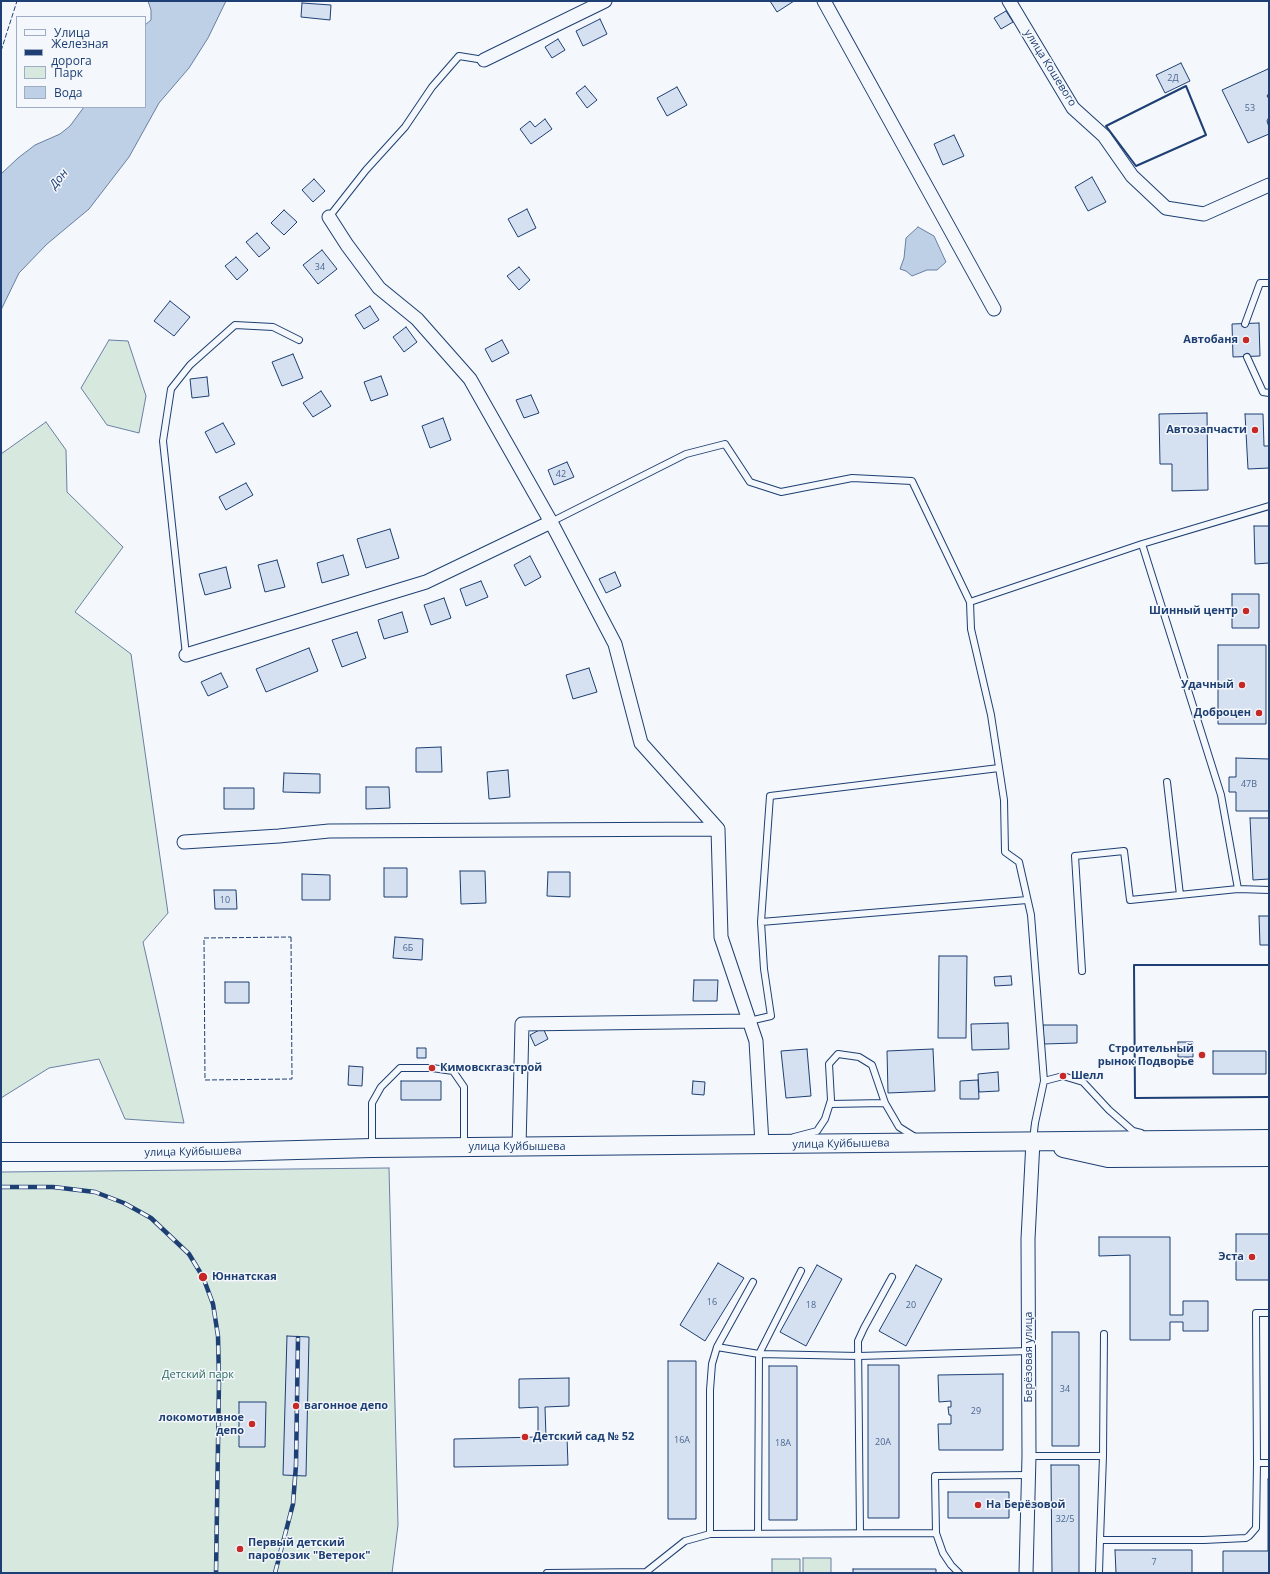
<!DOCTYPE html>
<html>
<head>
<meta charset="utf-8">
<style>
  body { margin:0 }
  #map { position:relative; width:1270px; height:1574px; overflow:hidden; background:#f4f7fb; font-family:"Open Sans",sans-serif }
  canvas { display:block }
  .frame { position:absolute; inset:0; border:2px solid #1d3f73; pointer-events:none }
  .legend { position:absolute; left:16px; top:16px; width:130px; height:92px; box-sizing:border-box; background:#f4f7fb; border:1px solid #9eadc5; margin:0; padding:5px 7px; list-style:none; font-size:12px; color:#1d3f73 }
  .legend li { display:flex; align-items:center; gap:8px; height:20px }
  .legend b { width:20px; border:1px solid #9eadc5 }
</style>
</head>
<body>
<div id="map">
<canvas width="1270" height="1574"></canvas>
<div class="frame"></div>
<ul class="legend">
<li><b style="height:5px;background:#f4f7fb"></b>Улица</li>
<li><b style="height:5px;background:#1d3f73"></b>Железная дорога</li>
<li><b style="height:11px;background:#d7e8df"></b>Парк</li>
<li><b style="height:11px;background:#bed0e5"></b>Вода</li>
</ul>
</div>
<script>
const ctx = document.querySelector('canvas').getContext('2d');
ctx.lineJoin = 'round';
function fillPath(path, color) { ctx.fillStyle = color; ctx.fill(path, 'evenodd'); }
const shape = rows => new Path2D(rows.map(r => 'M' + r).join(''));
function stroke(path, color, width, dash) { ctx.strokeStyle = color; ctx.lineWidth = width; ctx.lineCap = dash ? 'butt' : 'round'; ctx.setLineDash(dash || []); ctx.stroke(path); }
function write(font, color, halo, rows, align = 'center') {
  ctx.font = font + ' "Open Sans",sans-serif'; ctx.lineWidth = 3; ctx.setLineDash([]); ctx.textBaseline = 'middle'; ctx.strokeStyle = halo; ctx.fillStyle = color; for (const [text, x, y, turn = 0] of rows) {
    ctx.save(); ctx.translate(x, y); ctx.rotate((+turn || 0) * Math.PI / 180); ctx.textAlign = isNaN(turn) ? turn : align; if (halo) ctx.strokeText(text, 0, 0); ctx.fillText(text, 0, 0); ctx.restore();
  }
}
const green = shape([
  [109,340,128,341,146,396,139,433,107,425,81,388,109,340],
  [46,422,66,450,67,492,123,547,75,612,131,654,168,913,143,942,184,1123,125,1119,99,1059,49,1068,1,1098,1,454,46,422],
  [389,1168,398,1525,392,1573,1,1573,1,1172,389,1168],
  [803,1558,831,1558,831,1573,803,1573,803,1558],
  [772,1559,800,1559,800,1573,772,1573,772,1559]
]);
const water = shape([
  [148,1,226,1,208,38,189,68,159,103,129,157,89,209,47,244,19,273,1,310,1,174,18,158,35,145,60,134,70,126,84,107,145,107,145,25,151,20,151,10,148,1],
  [918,227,934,236,946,262,937,270,927,270,912,276,906,271,900,269,904,258,906,238,918,227]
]);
const building = shape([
  [770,1,794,1,777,12,770,1],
  [302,3,331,5,330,20,301,17,302,3],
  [1006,11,1013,22,1001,29,994,18,1006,11],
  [600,19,607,34,583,46,576,31,600,19],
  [558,39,565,50,552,58,545,47,558,39],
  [1181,63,1190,81,1165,93,1156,75,1181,63],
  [1268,69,1269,71,1269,93,1267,96,1269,99,1269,117,1267,121,1269,127,1269,134,1248,143,1222,90,1268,69],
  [585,86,597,100,587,108,576,93,585,86],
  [677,87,687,105,667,116,657,98,677,87],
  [545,119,552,129,531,144,520,129,530,121,535,127,545,119],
  [954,135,964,156,943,165,934,144,954,135],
  [1092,177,1106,202,1088,211,1075,187,1092,177],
  [314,179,325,191,313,202,302,190,314,179],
  [527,209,536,228,518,237,508,219,527,209],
  [284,210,297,222,284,235,271,223,284,210],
  [257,233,270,248,259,257,246,242,257,233],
  [322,250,337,269,318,284,303,265,322,250],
  [236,257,248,270,237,280,225,266,236,257],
  [519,267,530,280,519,290,507,276,519,267],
  [170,301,190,317,174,336,154,321,170,301],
  [370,306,379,320,364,329,355,315,370,306],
  [1259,323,1260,356,1233,357,1232,324,1259,323],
  [406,327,417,342,404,352,393,337,406,327],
  [502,340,509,353,492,362,485,349,502,340],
  [293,354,303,378,282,386,272,362,293,354],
  [381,376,388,395,371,401,364,382,381,376],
  [207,377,209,396,192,398,190,379,207,377],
  [321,391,331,406,313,417,303,403,321,391],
  [531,395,539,413,524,418,516,400,531,395],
  [1207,413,1208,490,1172,491,1172,464,1160,464,1159,414,1207,413],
  [1245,414,1263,414,1264,446,1269,446,1269,468,1248,469,1245,414],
  [443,418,451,440,430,448,422,426,443,418],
  [223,423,235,444,216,453,205,432,223,423],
  [567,462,574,477,554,485,548,470,567,462],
  [246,483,253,495,226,510,219,497,246,483],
  [1254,526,1269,526,1269,563,1255,564,1254,526],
  [390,529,399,558,366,568,357,539,390,529],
  [343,555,349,575,322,583,317,563,343,555],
  [530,556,541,577,525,586,514,565,530,556],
  [277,560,285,587,265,592,258,565,277,560],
  [226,567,231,588,205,595,199,574,226,567],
  [615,572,621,586,606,593,599,579,615,572],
  [481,581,488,597,466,606,460,589,481,581],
  [1232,594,1259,594,1259,628,1232,628,1232,594],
  [444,598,451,618,431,625,424,605,444,598],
  [402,612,408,632,384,639,378,620,402,612],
  [357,632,366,658,342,667,332,640,357,632],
  [1218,645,1266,645,1266,724,1218,724,1218,645],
  [309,648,318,671,266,692,256,669,309,648],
  [589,668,597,692,573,699,566,675,589,668],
  [221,673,228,687,208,696,201,682,221,673],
  [441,747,442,772,416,772,416,748,441,747],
  [1236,758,1269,759,1269,811,1236,811,1236,792,1229,792,1229,777,1236,777,1236,758],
  [508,770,510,797,489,799,487,772,508,770],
  [284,773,320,774,320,793,283,792,284,773],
  [366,787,389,787,390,808,366,809,366,787],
  [224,788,254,788,254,809,224,809,224,788],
  [1250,818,1269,818,1269,879,1253,880,1250,818],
  [384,868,407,868,407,897,384,897,384,868],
  [460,871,485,871,486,903,461,904,460,871],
  [548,872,570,872,570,897,547,896,548,872],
  [302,874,330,875,330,900,302,900,302,874],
  [214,890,236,890,237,909,215,909,214,890],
  [1259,916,1269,916,1269,945,1260,945,1259,916],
  [395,937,423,939,422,960,393,958,395,937],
  [939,956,967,956,966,1038,938,1038,939,956],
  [1011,976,1012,985,995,986,994,977,1011,976],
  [694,980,718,980,717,1001,693,1001,694,980],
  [225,982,249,982,249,1003,225,1003,225,982],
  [1008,1023,1009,1049,972,1050,971,1024,1008,1023],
  [1043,1025,1077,1025,1077,1043,1044,1044,1043,1025],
  [543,1028,548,1039,535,1046,530,1035,543,1028],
  [1178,1042,1193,1042,1193,1057,1178,1057,1178,1042],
  [417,1048,426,1048,426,1058,417,1058,417,1048],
  [807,1049,811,1096,786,1098,781,1051,807,1049],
  [933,1049,935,1091,888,1093,887,1051,933,1049],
  [1213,1051,1266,1051,1266,1074,1213,1074,1213,1051],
  [349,1066,363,1067,362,1086,348,1085,349,1066],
  [998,1072,999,1091,979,1092,978,1074,998,1072],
  [978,1080,979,1099,960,1099,960,1081,978,1080],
  [401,1081,441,1081,441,1100,401,1100,401,1081],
  [693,1081,705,1082,704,1095,692,1094,693,1081],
  [1236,1234,1269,1234,1269,1280,1236,1280,1236,1234],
  [1099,1237,1170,1237,1170,1315,1183,1315,1183,1301,1208,1301,1208,1331,1183,1331,1183,1322,1170,1322,1170,1340,1130,1340,1130,1255,1099,1256,1099,1237],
  [718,1263,744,1278,705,1341,680,1325,718,1263],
  [817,1265,842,1279,806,1346,780,1332,817,1265],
  [916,1265,942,1279,906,1346,879,1331,916,1265],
  [1052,1332,1079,1332,1079,1446,1052,1446,1052,1332],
  [287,1336,309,1337,306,1476,283,1475,287,1336],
  [668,1361,696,1361,696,1519,668,1519,668,1361],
  [868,1365,899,1365,899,1518,868,1518,868,1365],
  [769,1366,797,1366,797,1520,769,1520,769,1366],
  [1003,1374,1003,1450,939,1450,938,1424,951,1424,951,1415,949,1415,948,1407,951,1407,951,1401,939,1402,938,1375,1003,1374],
  [569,1378,569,1406,545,1407,546,1437,567,1437,568,1465,454,1467,454,1439,538,1437,538,1407,519,1408,519,1379,569,1378],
  [239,1402,266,1402,265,1447,239,1447,239,1402],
  [1051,1465,1079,1465,1079,1573,1052,1573,1051,1465],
  [1268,1479,1269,1479,1269,1573,1223,1573,1223,1551,1268,1551,1268,1479],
  [948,1492,1009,1492,1009,1518,948,1518,948,1492],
  [1115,1550,1192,1550,1192,1573,1116,1573,1115,1550],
  [853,1569,936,1569,936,1573,853,1573,853,1569]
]);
const service = shape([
  [329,217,366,170,405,127,432,87,459,56,484,60],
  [1245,324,1260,283,1269,283],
  [1247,357,1263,392,1269,393],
  [551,522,686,454,725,444,750,482,781,492,852,478,912,481,970,602,1142,544,1269,506],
  [1142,544,1221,795,1238,889,1269,890],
  [970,602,971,629,991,715,1004,800,1005,852,1019,862,1031,915,1044,1081,1035,1123,1033,1140],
  [186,655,163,441,171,389,190,365,235,325,273,327,299,340],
  [1167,782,1180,895],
  [761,922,770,796,999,768],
  [1082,971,1075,856,1124,851,1130,900,1238,889],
  [749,1021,771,1016,764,969,761,922,1027,900],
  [1044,1081,1063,1076,1083,1082,1109,1110,1133,1131,1141,1133],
  [830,1104,885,1103],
  [794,1137,817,1131,825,1119,831,1100,829,1064,838,1054,859,1057,872,1065,885,1103,899,1127,915,1137],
  [372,1147,372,1103,381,1087,400,1068,432,1068,453,1071,464,1087,464,1145],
  [717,1347,759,1354,859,1356,1029,1351],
  [1029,1456,1103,1456],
  [1257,1463,1256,1313,1269,1313],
  [758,1533,759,1354,801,1271],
  [860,1533,858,1341,864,1328,892,1277],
  [710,1534,710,1390,712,1364,717,1347,753,1282],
  [1100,1540,1103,1456,1104,1334],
  [547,1573,646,1572,685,1541,710,1534,936,1533],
  [959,1573,951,1565,943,1553,936,1533,935,1476,1028,1475],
  [1099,1573,1100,1540,1204,1540,1246,1538,1249,1536,1256,1528,1257,1463,1269,1463]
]);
const minor = shape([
  [824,1,994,309],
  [1009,1,1073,108,1104,136,1132,176,1166,208,1204,214,1269,185],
  [484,60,605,1],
  [329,217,347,245,379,288,417,319,470,379,551,522,615,644,641,743,718,829,721,937,756,1041,762,1144],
  [186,655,426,582,551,522],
  [184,842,279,836,329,831,718,829],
  [519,1147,522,1024,749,1021],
  [1026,1573,1029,1456,1028,1239,1033,1141]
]);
const secondary = shape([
  [1063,1148,1108,1158,1269,1157],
  [1,1152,223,1152,372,1148,1269,1139]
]);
const rail = shape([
  [1,1187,53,1187,95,1192,124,1203,151,1218,189,1254,203,1277,213,1304,218,1336,219,1381,216,1573],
  [275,1573,293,1504,296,1465,298,1338]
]);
const fence = shape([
  [1,51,17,1],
  [291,937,292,1079,205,1080,204,938,291,937]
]);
const wall = shape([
  [1186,86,1206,135,1136,166,1106,126,1186,86],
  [1269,965,1134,965,1135,1098,1269,1097]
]);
const markers = [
  [1246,340,4,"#c62828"],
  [1255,430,4,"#c62828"],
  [1246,611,4,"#c62828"],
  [1242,685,4,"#c62828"],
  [1259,713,4,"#c62828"],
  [1202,1055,4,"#c62828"],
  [432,1068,4,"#c62828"],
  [1063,1076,4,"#c62828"],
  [1252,1257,4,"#c62828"],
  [203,1277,5,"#c62828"],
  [296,1406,4,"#c62828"],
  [252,1424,4,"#c62828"],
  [525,1437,4,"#c62828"],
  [978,1505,4,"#c62828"],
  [240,1549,4,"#c62828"]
];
const numberNames = [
  ["2Д",1173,78],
  ["53",1250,108],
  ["34",320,267],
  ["42",561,474],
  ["47В",1249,784],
  ["10",225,900],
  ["6Б",408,948],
  ["16",712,1302],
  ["18",811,1305],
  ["20",911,1305],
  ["34",1065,1389],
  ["29",976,1411],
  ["16А",682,1440],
  ["20А",883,1442],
  ["18А",783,1443],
  ["32/5",1065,1519],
  ["7",1154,1562]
];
const streetNames = [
  ["улица Кошевого",1050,68,58],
  ["улица Куйбышева",841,1144,-1],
  ["улица Куйбышева",517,1147],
  ["улица Куйбышева",193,1152,-1],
  ["Берёзовая улица",1029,1357,-90]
];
const poiNames = [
  ["Автобаня",1238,340],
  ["Автозапчасти",1247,430],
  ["Шинный центр",1238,611],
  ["Удачный",1234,685],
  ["Доброцен",1251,713],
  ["Строительный",1194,1049],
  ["рынок Подворье",1194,1062],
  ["Кимовскгазстрой",440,1068,"left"],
  ["Шелл",1071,1076,"left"],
  ["Эста",1244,1257],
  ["Юннатская",212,1277,"left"],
  ["вагонное депо",304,1406,"left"],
  ["локомотивное",244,1418],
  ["депо",244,1431],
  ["Детский сад № 52",533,1437,"left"],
  ["На Берёзовой",986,1505,"left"],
  ["Первый детский",248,1543,"left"],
  ["паровозик \"Ветерок\"",248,1556,"left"]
];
const parkNames = [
  ["Детский парк",198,1375]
];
const waterNames = [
  ["Дон",59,179,-51]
];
fillPath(green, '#d7e8df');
stroke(green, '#687fa3', 1);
fillPath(water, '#bed0e5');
stroke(water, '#687fa3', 1);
fillPath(building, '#d5e0f0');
stroke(building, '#1d3f73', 1);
stroke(service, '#1d3f73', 8);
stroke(minor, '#1d3f73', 15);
stroke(secondary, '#1d3f73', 20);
stroke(service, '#f4f7fb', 6);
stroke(minor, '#f4f7fb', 13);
stroke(secondary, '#f4f7fb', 18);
stroke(rail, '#1d3f73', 4.5);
stroke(rail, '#f4f7fb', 3, [9]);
stroke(fence, '#1d3f73', 1, [5, 2]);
stroke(wall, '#1d3f73', 2);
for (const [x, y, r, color] of markers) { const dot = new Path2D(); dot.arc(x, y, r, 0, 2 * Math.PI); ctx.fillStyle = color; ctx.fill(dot); stroke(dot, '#f4f7fb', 1.5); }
write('9px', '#4b6792', null, numberNames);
write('11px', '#1d3f73', '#f4f7fb', streetNames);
write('bold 11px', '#1d3f73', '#f4f7fb', poiNames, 'right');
write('11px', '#2c6c60', '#f4f7fb', parkNames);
write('italic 12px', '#1d3f73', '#f4f7fb', waterNames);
</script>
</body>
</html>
